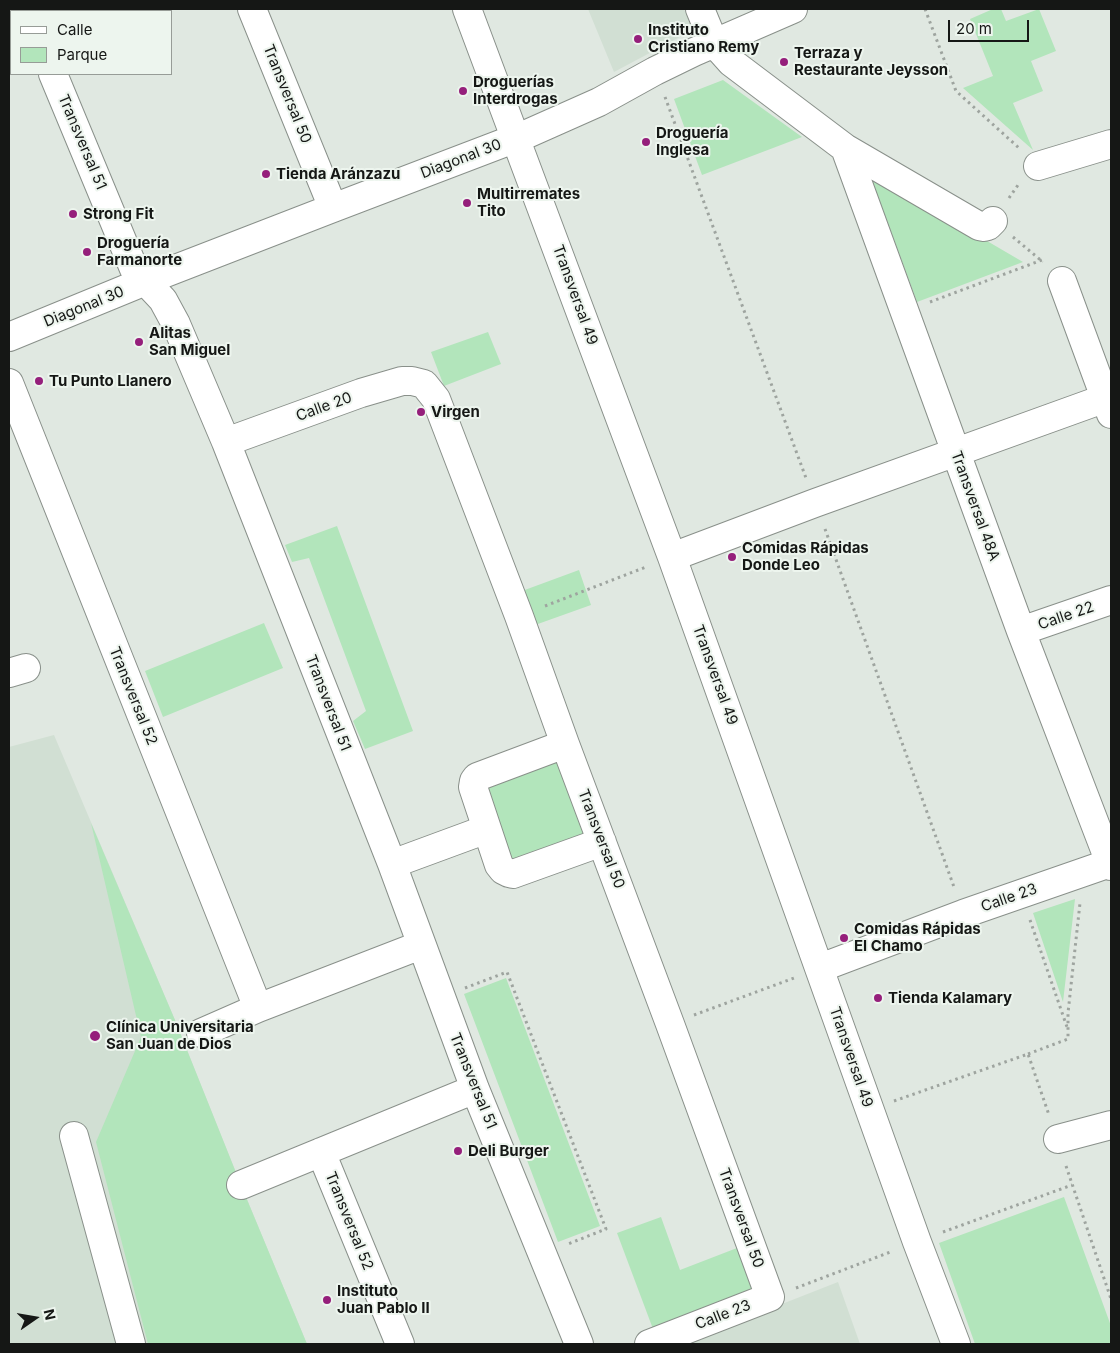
<!DOCTYPE html>
<html>
<head>
<meta charset="utf-8">
<style>
  body { margin:0 }
  #map { position:relative; width:1120px; height:1353px; overflow:hidden; background:#e0e8e1; font-family:Inter,sans-serif }
  canvas { display:block }
  .frame { position:absolute; inset:0; border:10px solid #151715; pointer-events:none }
  .legend { position:absolute; left:10px; top:10px; width:162px; height:65px; box-sizing:border-box; background:#edf5ee; border:1px solid #979c97; margin:0; padding:6px 9px; list-style:none; font-size:15px; color:#151715 }
  .legend li { display:flex; align-items:center; gap:10px; height:25px }
  .legend b { width:25px; border:1px solid #979c97 }
  .north { position:absolute; left:10px; top:1293px; width:50px; height:50px; -webkit-text-stroke:4px #edf5ee; paint-order:stroke; rotate:77deg; font-size:14px; font-weight:700; line-height:20px; text-align:center; color:#151715 }
  .north::after { content:''; display:block; margin:auto; width:18px; height:22px; background:#151715; clip-path:polygon(50% 0,100% 100%,50% 72%,0 100%) }
  .scale { position:absolute; left:948px; top:20px; width:81px; height:22px; box-sizing:border-box; border:2px solid #151715; border-top:0; padding-left:6px; font-size:15px; line-height:18px; white-space:nowrap; color:#151715; -webkit-text-stroke:4px #edf5ee; paint-order:stroke }
</style>
</head>
<body>
<div id="map">
<canvas width="1120" height="1353"></canvas>
<div class="frame"></div>
<ul class="legend">
<li><b style="height:6px;background:#fff"></b>Calle</li>
<li><b style="height:14px;background:#b2e5bb"></b>Parque</li>
</ul>
<div class="north">N</div>
<div class="scale">20 m</div>
</div>
<script>
const ctx = document.querySelector('canvas').getContext('2d');
ctx.lineJoin = 'round';
function fillPath(path, color) { ctx.fillStyle = color; ctx.fill(path, 'evenodd'); }
const shape = rows => new Path2D(rows.map(r => 'M' + r).join(''));
function stroke(path, color, width, dash) { ctx.strokeStyle = color; ctx.lineWidth = width; ctx.lineCap = dash ? 'butt' : 'round'; ctx.setLineDash(dash || []); ctx.stroke(path); }
function write(font, color, halo, rows, align = 'center') {
  ctx.font = font + ' Inter,sans-serif'; ctx.lineWidth = 4; ctx.setLineDash([]); ctx.textBaseline = 'middle'; ctx.strokeStyle = halo; ctx.fillStyle = color; for (const [text, x, y, turn = 0] of rows) {
    ctx.save(); ctx.translate(x, y); ctx.rotate((+turn || 0) * Math.PI / 180); ctx.textAlign = isNaN(turn) ? turn : align; if (halo) ctx.strokeText(text, 0, 0); ctx.fillText(text, 0, 0); ctx.restore();
  }
}
const built = shape([
  [588,9,684,9,693,30,614,72],
  [54,735,175,1020,241,1185,307,1344,9,1344,9,747],
  [838,1282,860,1344,680,1344]
]);
const green = shape([
  [993,9,1001,9,1006,21,1039,9,1056,51,1031,61,1043,91,1013,103,1033,150,963,88,993,76,970,19],
  [723,80,802,137,702,175,674,99],
  [869,172,1023,262,917,302],
  [488,332,501,364,444,386,431,352],
  [337,526,413,731,365,749,353,721,366,711,309,558,292,562,285,545],
  [579,570,591,605,535,625,522,591],
  [264,623,283,668,163,717,145,671],
  [560,751,591,836,510,865,479,781],
  [91,823,175,1020,241,1185,307,1344,148,1344,96,1142,141,1037],
  [1075,899,1063,1002,1033,913],
  [506,978,600,1226,558,1242,464,994],
  [1064,1197,1111,1326,1111,1344,975,1344,939,1243],
  [661,1217,680,1270,737,1248,753,1291,653,1329,617,1233]
]);
const path = shape([
  [925,9,956,91,1019,148],
  [665,97,806,478],
  [1009,198,1018,185],
  [1013,237,1043,262],
  [930,302,1042,260],
  [825,529,954,887],
  [545,606,646,567],
  [1030,920,1067,1027],
  [465,988,507,972,606,1229,568,1244],
  [694,1015,794,978],
  [1028,1054,1068,1039,1068,1013,1080,903],
  [894,1101,1028,1054,1049,1115],
  [1066,1166,1111,1299],
  [943,1232,1072,1185],
  [796,1288,893,1251]
]);
const minor = shape([
  [26,9,27,11],
  [252,9,333,208],
  [467,9,672,557,917,1242,956,1344],
  [700,9,714,43,731,62,845,148,979,226,984,227,988,226,993,221],
  [53,74,134,269,163,300,176,324,226,442,392,864,475,1089,579,1344],
  [845,148,1021,631,1110,863],
  [1038,166,1111,144],
  [1062,281,1111,414],
  [9,337,160,275,333,208,527,134,599,102,655,71,694,52,793,9],
  [9,383,258,1008],
  [226,442,361,393,402,381,412,381,424,384,436,399,519,616,565,744,670,1024,770,1297,649,1344],
  [672,557,815,503,1106,398],
  [1021,631,1111,600],
  [9,673,26,668],
  [565,744,477,777,474,781,473,787,499,865,503,870,509,873,513,874,602,842],
  [392,864,487,829],
  [820,968,963,914,1110,863,1111,866],
  [201,1033,258,1008,421,945],
  [74,1136,131,1344],
  [1058,1139,1111,1125],
  [321,1152,400,1344],
  [241,1185,475,1089]
]);
const markers = [
  [638,39,5,"#951f7b"],
  [784,62,5,"#951f7b"],
  [463,91,5,"#951f7b"],
  [646,142,5,"#951f7b"],
  [266,174,5,"#951f7b"],
  [467,203,5,"#951f7b"],
  [73,214,5,"#951f7b"],
  [87,252,5,"#951f7b"],
  [139,342,5,"#951f7b"],
  [39,381,5,"#951f7b"],
  [421,412,5,"#951f7b"],
  [732,557,5,"#951f7b"],
  [844,938,5,"#951f7b"],
  [878,998,5,"#951f7b"],
  [95,1036,6,"#951f7b"],
  [458,1151,5,"#951f7b"],
  [327,1300,5,"#951f7b"]
];
const poiNames = [
  ["Instituto",648,30],
  ["Cristiano Remy",648,47],
  ["Terraza y",794,53],
  ["Restaurante Jeysson",794,70],
  ["Droguerías",473,82],
  ["Interdrogas",473,99],
  ["Droguería",656,133],
  ["Inglesa",656,150],
  ["Tienda Aránzazu",276,174],
  ["Multirremates",477,194],
  ["Tito",477,211],
  ["Strong Fit",83,214],
  ["Droguería",97,243],
  ["Farmanorte",97,260],
  ["Alitas",149,333],
  ["San Miguel",149,350],
  ["Tu Punto Llanero",49,381],
  ["Virgen",431,412],
  ["Comidas Rápidas",742,548],
  ["Donde Leo",742,565],
  ["Comidas Rápidas",854,929],
  ["El Chamo",854,946],
  ["Tienda Kalamary",888,998],
  ["Clínica Universitaria",106,1027],
  ["San Juan de Dios",106,1044],
  ["Deli Burger",468,1151],
  ["Instituto",337,1291],
  ["Juan Pablo II",337,1308]
];
const streetNames = [
  ["Transversal 50",287,94,68],
  ["Transversal 51",82,142,67],
  ["Diagonal 30",461,159,-21],
  ["Transversal 49",575,295,70],
  ["Diagonal 30",84,307,-22],
  ["Calle 20",324,407,-20],
  ["Transversal 48A",975,506,70],
  ["Calle 22",1066,616,-19],
  ["Transversal 49",715,675,70],
  ["Transversal 52",133,696,68],
  ["Transversal 51",328,703,69],
  ["Transversal 50",601,839,69],
  ["Calle 23",1009,898,-19],
  ["Transversal 49",851,1057,71],
  ["Transversal 51",473,1081,68],
  ["Transversal 50",741,1218,70],
  ["Transversal 52",349,1221,68],
  ["Calle 23",723,1315,-21]
];
fillPath(built, '#d1dfd3');
fillPath(green, '#b2e5bb');
stroke(minor, '#89908a', 30);
stroke(path, '#9ea49f', 3, [2.5, 4]);
stroke(minor, '#fff', 28);
for (const [x, y, r, color] of markers) { const dot = new Path2D(); dot.arc(x, y, r, 0, 2 * Math.PI); ctx.fillStyle = color; ctx.fill(dot); stroke(dot, '#edf5ee', 2); }
write('bold 15px', '#151715', '#edf5ee', poiNames, 'left');
write('15px', '#151715', '#edf5ee', streetNames);
</script>
</body>
</html>
